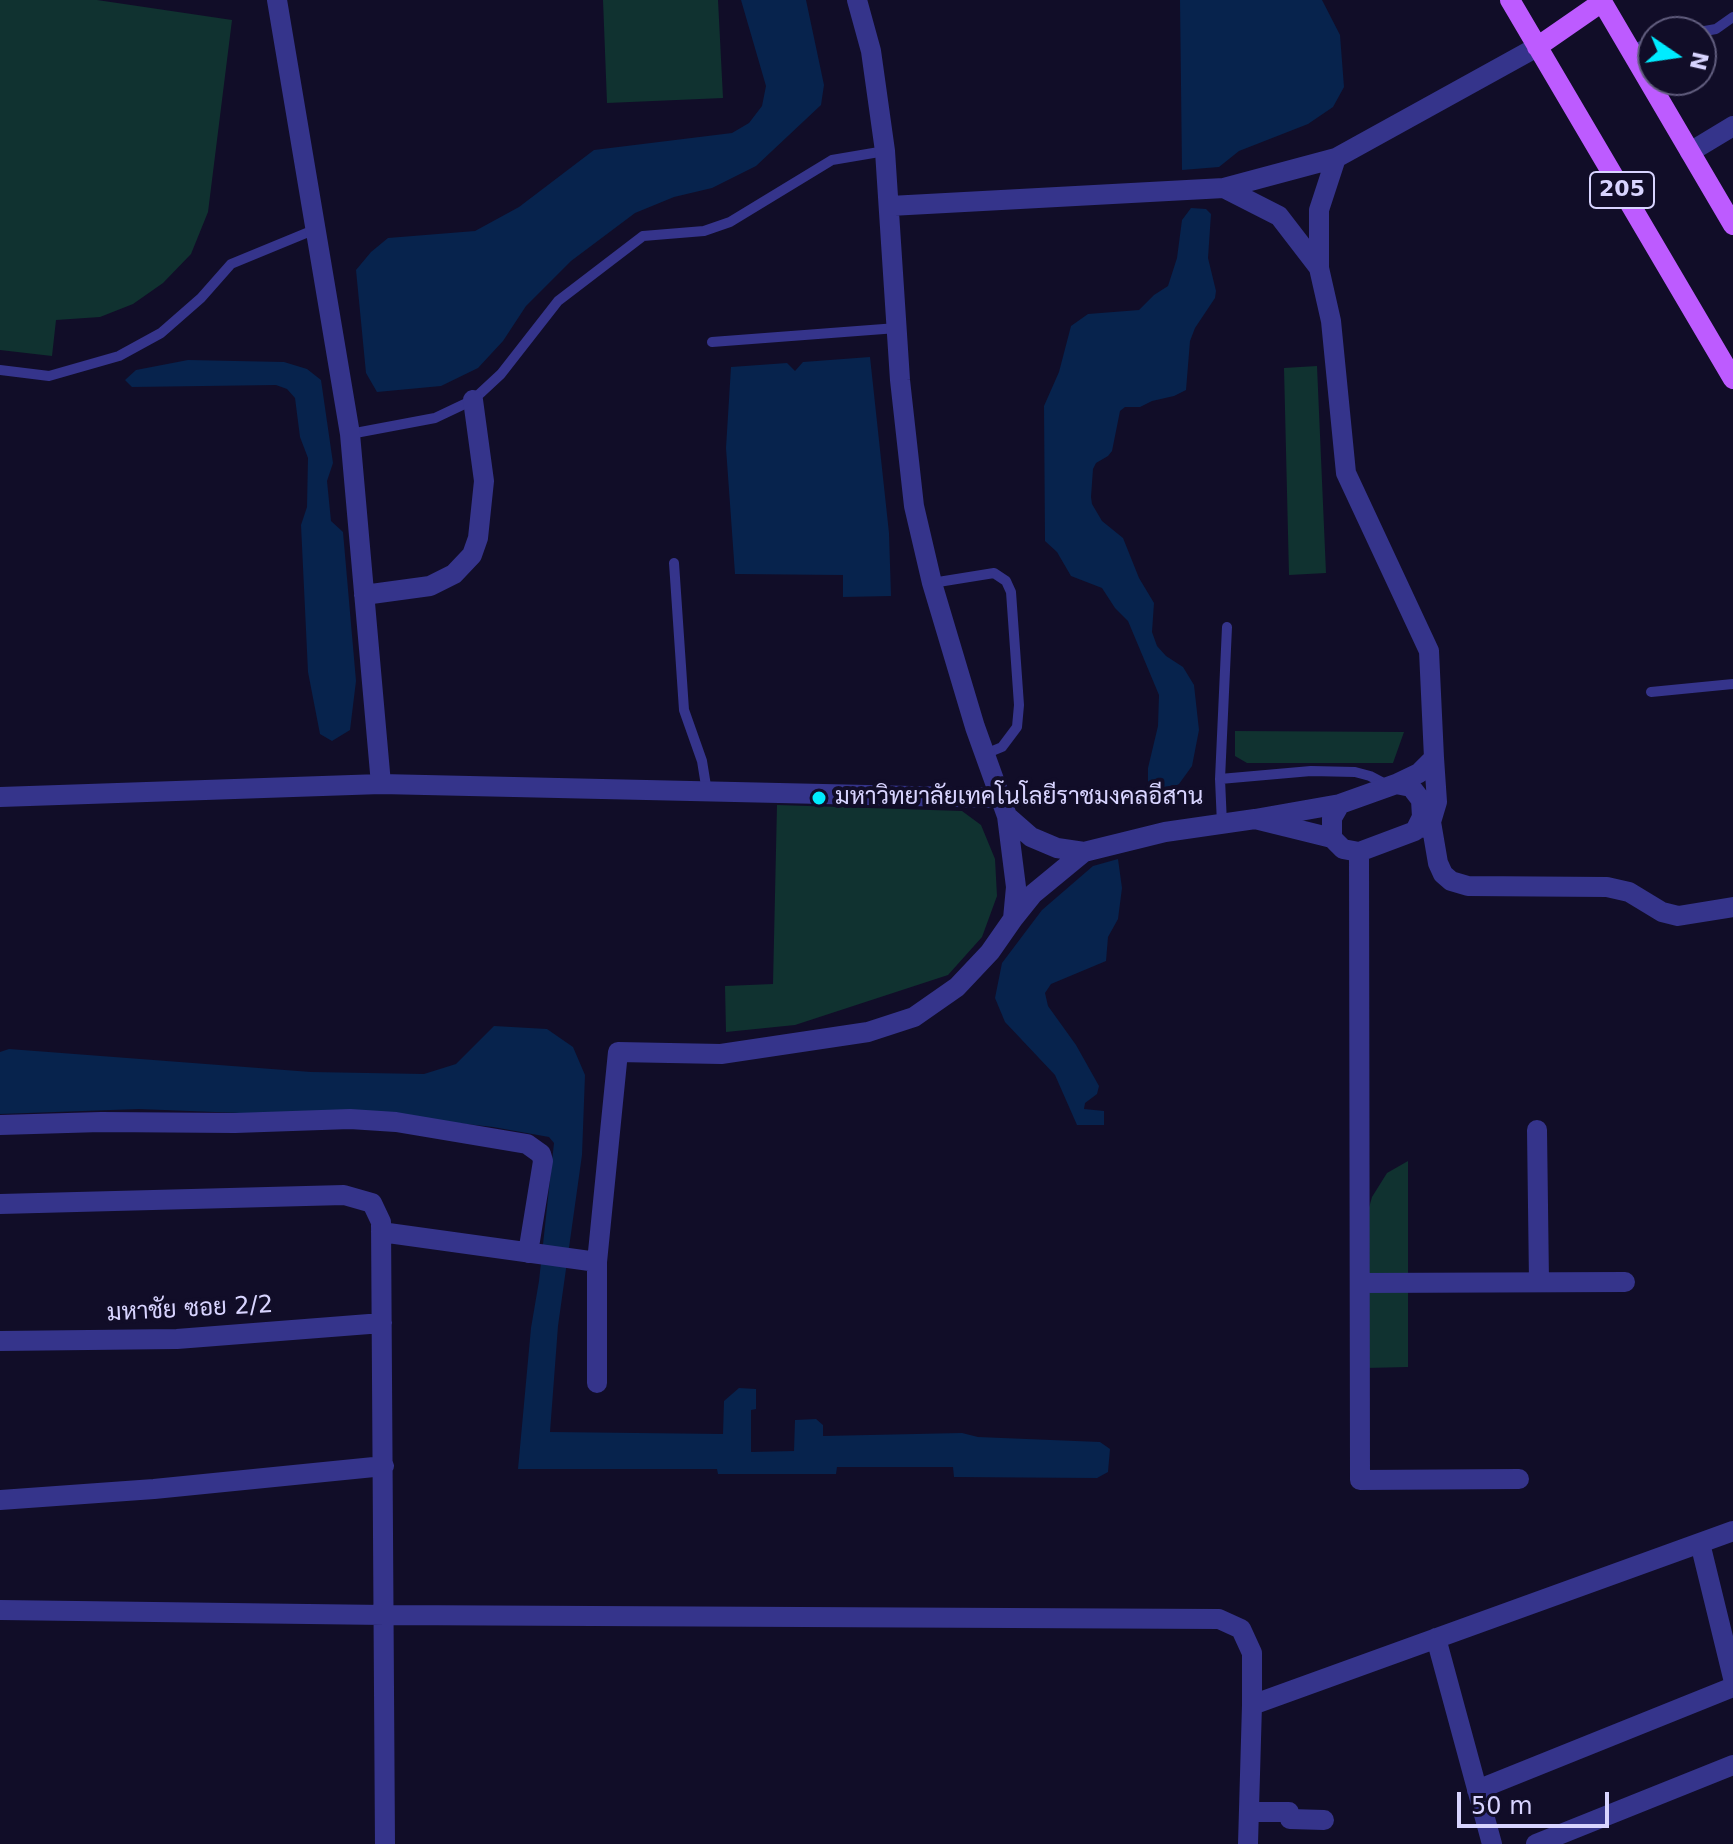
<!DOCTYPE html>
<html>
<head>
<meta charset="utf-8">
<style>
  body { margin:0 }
  #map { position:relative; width:1733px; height:1844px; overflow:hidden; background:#110d28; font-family:"DejaVu Sans",sans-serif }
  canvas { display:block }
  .north { position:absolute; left:1637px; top:16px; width:80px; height:80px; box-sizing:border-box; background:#110d28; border:2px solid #615d7e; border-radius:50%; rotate:103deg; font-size:22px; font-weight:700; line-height:32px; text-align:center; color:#d8d4ff }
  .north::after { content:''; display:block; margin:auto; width:28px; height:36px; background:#00ecff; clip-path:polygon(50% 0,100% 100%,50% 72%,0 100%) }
  .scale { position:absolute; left:1457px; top:1792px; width:152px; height:36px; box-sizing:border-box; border:4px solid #d8d4ff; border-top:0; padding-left:10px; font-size:24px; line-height:28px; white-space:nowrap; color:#d8d4ff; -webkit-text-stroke:6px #110d28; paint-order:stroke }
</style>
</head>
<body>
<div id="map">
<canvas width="1733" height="1844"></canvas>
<div class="north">N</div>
<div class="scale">50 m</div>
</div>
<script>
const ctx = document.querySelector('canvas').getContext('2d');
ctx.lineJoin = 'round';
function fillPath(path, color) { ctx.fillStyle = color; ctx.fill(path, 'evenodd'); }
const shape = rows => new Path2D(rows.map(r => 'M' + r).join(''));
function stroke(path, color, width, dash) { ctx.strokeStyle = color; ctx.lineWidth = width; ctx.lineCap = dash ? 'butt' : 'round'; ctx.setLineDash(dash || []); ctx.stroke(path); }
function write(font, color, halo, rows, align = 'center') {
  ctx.font = font + ' "DejaVu Sans",Sarabun,sans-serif'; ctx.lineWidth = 8; ctx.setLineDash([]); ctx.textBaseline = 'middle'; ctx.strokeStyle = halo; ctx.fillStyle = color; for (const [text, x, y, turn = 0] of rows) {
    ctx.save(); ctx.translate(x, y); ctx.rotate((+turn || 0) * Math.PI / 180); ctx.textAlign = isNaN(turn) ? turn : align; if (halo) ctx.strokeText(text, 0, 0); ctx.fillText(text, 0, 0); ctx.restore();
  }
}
const green = shape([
  [0,0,97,0,232,20,208,212,191,254,163,283,133,304,100,317,56,320,52,356,0,350],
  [603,0,718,0,723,98,607,103],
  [1317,366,1326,573,1289,575,1284,368],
  [1235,731,1404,732,1393,763,1247,763,1235,756],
  [777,805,962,811,981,825,995,859,997,896,982,937,948,975,795,1025,726,1032,725,986,773,984],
  [1408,1161,1408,1367,1365,1368,1364,1225,1372,1197,1387,1173]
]);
const water = shape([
  [741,0,806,0,824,85,821,105,756,166,712,188,674,197,635,213,571,261,526,306,503,341,478,368,441,386,377,392,366,373,356,270,371,252,388,238,475,231,519,207,594,150,732,133,749,123,762,106,766,86],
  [1180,0,1322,0,1340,35,1344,87,1333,107,1308,124,1239,151,1219,167,1182,170],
  [1191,208,1206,209,1211,214,1208,258,1216,291,1215,298,1195,328,1190,341,1186,390,1174,396,1152,401,1140,407,1125,407,1120,411,1112,451,1108,456,1096,463,1093,469,1091,497,1092,504,1102,521,1123,538,1139,578,1154,603,1152,632,1157,646,1166,656,1183,667,1194,685,1199,730,1192,766,1179,784,1167,790,1148,783,1148,768,1158,726,1159,695,1128,621,1115,608,1102,588,1071,576,1057,552,1045,541,1044,406,1059,372,1071,326,1088,314,1139,310,1154,295,1168,286,1177,258,1182,220],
  [870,357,889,533,891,596,843,597,843,575,735,574,726,448,731,367,787,363,795,371,803,362],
  [188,360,284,362,307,369,321,380,333,463,327,481,331,521,343,532,356,681,350,730,332,741,320,734,308,672,301,525,307,507,308,458,300,437,295,398,287,389,276,385,132,387,125,380,136,370],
  [1118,859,1122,888,1118,919,1108,937,1106,961,1051,984,1045,993,1048,1006,1076,1045,1099,1086,1097,1094,1085,1103,1084,1109,1104,1111,1104,1125,1077,1125,1055,1075,1005,1022,995,998,1002,963,1042,910,1093,866],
  [494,1026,547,1029,573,1047,585,1075,582,1155,558,1326,550,1432,723,1434,724,1401,739,1388,756,1389,756,1409,751,1410,751,1452,794,1451,795,1420,816,1419,823,1425,823,1436,962,1433,978,1437,1100,1442,1110,1449,1108,1472,1097,1478,954,1477,953,1467,837,1467,836,1474,718,1474,717,1469,518,1469,531,1328,539,1281,554,1143,549,1137,493,1127,439,1121,139,1109,0,1114,0,1052,9,1049,311,1072,424,1074,456,1064]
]);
const service = shape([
  [1699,32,1716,29,1733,17],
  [1630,49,1653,43],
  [712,342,897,328],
  [0,370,49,376,119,356,161,333,201,298,231,264,316,229],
  [350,434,435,418,473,400,501,374,558,301,643,236,704,231,730,222,832,160,885,151],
  [674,563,684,710,702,761,707,792],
  [932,583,994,573,1006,581,1011,592,1019,705,1017,727,1002,747,985,754],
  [1651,692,1733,684],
  [1220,779,1227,627],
  [1222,824,1220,779,1311,771,1355,772,1370,776,1387,785]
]);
const minor = shape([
  [277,0,350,434,381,784],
  [857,0,871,51,885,151,900,380,914,506,932,583,975,727,1007,816],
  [1690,152,1733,126],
  [1336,158,1319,210,1319,268,1331,321,1346,473,1429,651,1434,758],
  [1224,188,1279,216,1319,268],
  [890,206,1224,188,1336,158,1537,47],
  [364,595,430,586,454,574,472,555,478,538,484,481,473,400],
  [1396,784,1411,787,1421,800,1422,817,1415,831,1359,852,1343,849,1332,838,1332,818,1340,804,1396,784],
  [1396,784,1419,773,1434,758,1437,802,1431,822,1421,828],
  [0,797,381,784,1000,798],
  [1431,822,1438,863,1443,874,1451,881,1468,886,1607,887,1629,892,1662,912,1678,916,1733,907],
  [1332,838,1255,819,1340,804],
  [1084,852,1057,848,1031,837,1007,816,1016,887,1013,919,1033,894,1084,852,1165,832,1255,819],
  [1359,852,1360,1480,1519,1479],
  [0,1125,101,1122,235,1123,350,1119,396,1122,527,1144,541,1154,543,1161,528,1253],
  [1537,1130,1539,1282],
  [0,1204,344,1195,372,1203,381,1222,385,1844],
  [381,1232,597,1262],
  [1360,1283,1625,1282],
  [0,1341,177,1339,382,1323],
  [597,1383,597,1262,618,1052,721,1054,868,1032,914,1017,957,987,990,952,1013,919],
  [0,1500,154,1489,384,1466],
  [1700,1543,1733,1678],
  [0,1610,385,1615,1219,1619,1241,1629,1252,1653,1252,1705,1733,1531],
  [1436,1638,1492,1844],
  [1477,1790,1733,1687],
  [1249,1812,1289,1812,1290,1819,1324,1820],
  [1248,1844,1252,1705],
  [1536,1844,1733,1765]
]);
const primary = shape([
  [1510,0,1733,379],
  [1601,0,1733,225],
  [1537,47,1602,2]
]);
const markers = [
  [819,798,8,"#00ecff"]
];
const shields = [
  [1622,190,64]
];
const shieldNames = [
  ["205",1622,190]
];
const poiNames = [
  ["มหาวิทยาลัยเทคโนโลยีราชมงคลอีสาน",835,798]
];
const streetNames = [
  ["มหาชัย ซอย 2/2",190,1310,-3]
];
fillPath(green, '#103230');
fillPath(water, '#07234d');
stroke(service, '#35348b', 10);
stroke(minor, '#35348b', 20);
stroke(primary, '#bd5bff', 20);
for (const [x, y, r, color] of markers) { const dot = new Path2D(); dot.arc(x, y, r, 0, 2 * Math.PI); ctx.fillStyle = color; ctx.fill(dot); stroke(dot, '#110d28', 3); }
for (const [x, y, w] of shields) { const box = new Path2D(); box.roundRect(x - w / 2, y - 18, w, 36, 6); ctx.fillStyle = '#110d28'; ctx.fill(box); stroke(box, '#d8d4ff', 2); }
write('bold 22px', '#d8d4ff', null, shieldNames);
write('24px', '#d8d4ff', '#110d28', poiNames, 'left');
write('24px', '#d8d4ff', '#110d28', streetNames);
</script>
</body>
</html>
